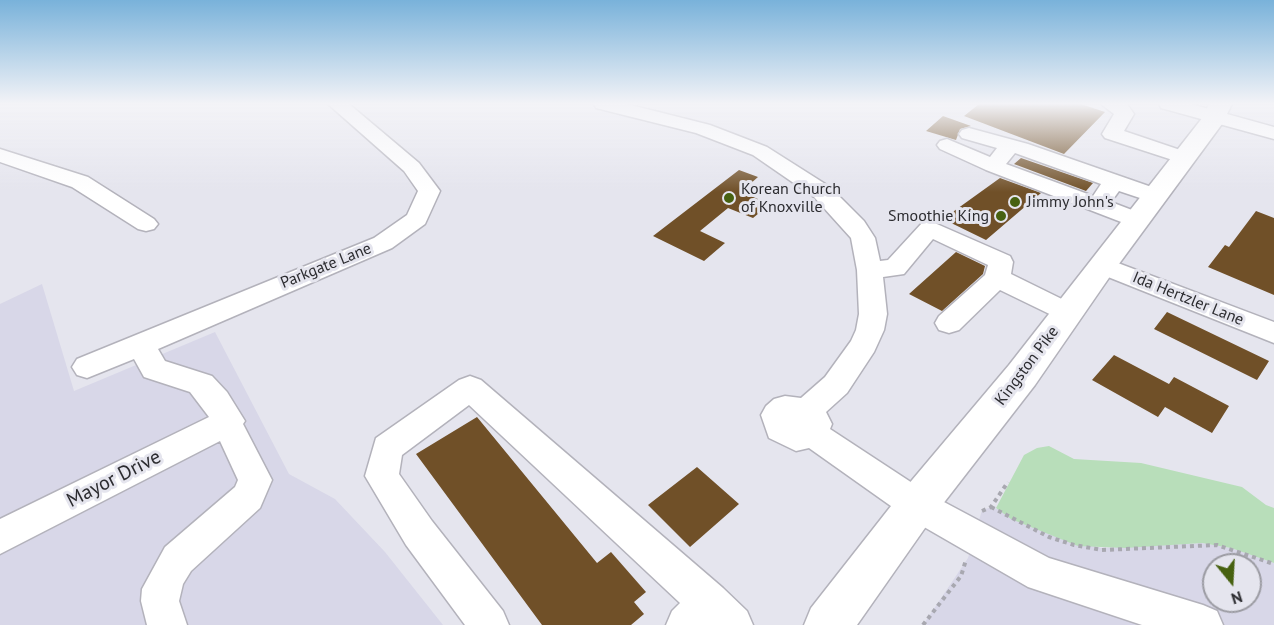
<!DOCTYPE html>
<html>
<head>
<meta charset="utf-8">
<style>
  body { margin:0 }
  #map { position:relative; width:1274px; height:625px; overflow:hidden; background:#e5e5ee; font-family:"PT Sans",sans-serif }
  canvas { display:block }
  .north { position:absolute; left:1202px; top:553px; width:60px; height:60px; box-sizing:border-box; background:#e5e5ee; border:2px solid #9b9ba2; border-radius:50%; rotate:162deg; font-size:16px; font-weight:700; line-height:24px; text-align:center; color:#2c2c30 }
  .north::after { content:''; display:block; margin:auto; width:21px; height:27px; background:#476110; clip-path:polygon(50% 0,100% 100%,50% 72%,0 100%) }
</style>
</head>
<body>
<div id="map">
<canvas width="1274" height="625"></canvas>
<div class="north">N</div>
</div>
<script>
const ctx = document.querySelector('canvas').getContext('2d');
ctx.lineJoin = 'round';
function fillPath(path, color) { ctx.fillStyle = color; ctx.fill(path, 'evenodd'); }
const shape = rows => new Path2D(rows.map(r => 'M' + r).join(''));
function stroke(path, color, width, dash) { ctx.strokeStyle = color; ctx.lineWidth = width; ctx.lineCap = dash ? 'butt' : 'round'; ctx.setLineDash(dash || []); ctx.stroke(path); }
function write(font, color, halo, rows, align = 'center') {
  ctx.font = font + ' "PT Sans",sans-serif'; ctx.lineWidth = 6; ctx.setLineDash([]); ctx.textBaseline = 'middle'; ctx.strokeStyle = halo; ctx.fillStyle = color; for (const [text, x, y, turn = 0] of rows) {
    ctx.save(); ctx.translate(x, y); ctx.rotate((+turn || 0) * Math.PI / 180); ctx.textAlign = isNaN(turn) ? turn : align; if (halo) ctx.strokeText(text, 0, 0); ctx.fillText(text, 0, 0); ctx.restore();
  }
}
const built = shape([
  [42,284,74,391,215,332,289,474,335,499,385,552,443,625,0,625,0,304],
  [992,507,1101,548,1202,543,1231,548,1274,563,1274,625,923,625,968,558,982,510],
  [1214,565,1250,565,1250,601,1214,601]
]);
const green = shape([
  [1049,446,1074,459,1141,463,1242,487,1266,505,1274,508,1274,563,1231,548,1202,543,1125,548,1078,546,1011,519,996,508,1024,455,1037,448]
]);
const building = shape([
  [979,104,1081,104,1105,112,1064,154,964,116],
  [943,116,971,126,960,129,956,140,926,131],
  [1021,158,1093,183,1086,191,1014,164],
  [739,170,758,177,741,192,770,204,753,218,728,208,700,231,725,243,704,261,653,236],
  [1000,178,1041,193,986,240,943,219],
  [1256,211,1274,218,1274,295,1208,267,1225,245,1229,247],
  [956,252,985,266,983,274,942,311,909,294],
  [1167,312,1269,361,1257,380,1154,329],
  [1114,355,1169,384,1174,377,1229,406,1212,433,1165,407,1158,417,1092,380],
  [477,417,597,563,611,552,646,592,634,602,644,614,631,625,542,625,416,454],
  [697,467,739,504,690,547,648,505]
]);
const path = shape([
  [991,507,1049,537,1074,545,1102,550,1217,545,1274,564],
  [982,511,991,507,1008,482],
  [923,625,961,576,966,560]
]);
const minor = shape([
  [328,104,349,104,419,163,440,191,425,224,392,248,158,349,165,361,212,376,227,392,245,421,243,424,272,480,260,508,191,571,183,584,179,601,187,625,147,625,141,601,142,589,165,547,235,487,238,480,220,441,0,554,0,519,209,417,190,392,144,377,134,359,87,378,77,375,72,367,77,359,374,238,407,215,418,191,404,171,328,104],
  [594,104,627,104,710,125,767,147,830,187,864,221,875,238,880,261,888,260,922,223,930,221,1010,256,1013,262,1011,274,1076,306,1080,313,1076,320,1066,322,1000,290,959,330,949,333,939,330,935,323,939,316,985,275,988,265,933,239,904,274,883,277,887,314,884,330,874,352,847,393,826,412,832,424,830,429,929,494,1049,558,1203,605,1217,611,1223,625,1142,625,1028,587,905,516,809,448,796,451,769,438,761,415,766,406,774,399,785,396,801,398,825,377,851,341,856,330,859,314,857,270,851,238,814,197,753,155,696,133,596,108,594,104],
  [1101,104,1127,104,1134,114,1124,131,1192,154,1195,158,1192,162,1185,164,1105,138,1102,134,1114,114,1101,104],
  [1159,104,1191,104,1274,127,1274,139,1161,108,1159,104],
  [969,128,1028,144,1163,191,1166,196,1163,201,1155,203,1119,191,1111,202,1145,215,1149,220,1145,225,1137,227,1129,225,986,170,940,149,937,145,940,141,947,139,990,157,997,148,962,138,959,134,962,130,969,128],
  [1015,153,1101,184,1093,196,1006,164,1015,153],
  [0,149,88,177,154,219,158,224,154,229,146,231,138,229,72,187,0,162,0,149],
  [1102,257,1274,322,1274,343,1093,271,1089,265,1093,259,1102,257],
  [470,376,481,380,723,588,747,611,753,625,666,625,672,611,680,603,469,405,402,455,399,474,432,521,503,611,509,625,465,625,406,545,365,476,376,438,459,380,470,376]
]);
const major = shape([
  [1209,104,1232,104,1222,124,1113,272,1035,385,932,518,857,625,804,625,811,608,902,492,1009,365,1203,117,1209,104]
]);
const markers = [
  [729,198,6,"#476110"],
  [1015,202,6,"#476110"],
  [1001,216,6,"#476110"]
];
const poiNames = [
  ["Korean Church",741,189],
  ["of Knoxville",741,207],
  ["Jimmy John's",1027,202],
  ["Smoothie King",989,216,"right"]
];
const streetNames = [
  ["Parkgate Lane",326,266,-22],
  ["Ida Hertzler Lane",1188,299,22],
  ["Kingston Pike",1027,366,-53]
];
const nearStreetnames = [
  ["Mayor Drive",114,479,-27]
];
fillPath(built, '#d8d7e8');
fillPath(green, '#b8deba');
fillPath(building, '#705028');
stroke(minor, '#b3b2bb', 3);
stroke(major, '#b3b2bb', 3);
stroke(path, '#a8a8b0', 4, [4, 4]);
fillPath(minor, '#fff');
fillPath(major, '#fff');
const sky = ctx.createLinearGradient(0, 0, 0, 192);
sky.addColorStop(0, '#79b2da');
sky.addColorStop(0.54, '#f3f3f7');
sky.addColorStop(1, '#f3f3f700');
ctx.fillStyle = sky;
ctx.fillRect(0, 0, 1274, 192);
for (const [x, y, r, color] of markers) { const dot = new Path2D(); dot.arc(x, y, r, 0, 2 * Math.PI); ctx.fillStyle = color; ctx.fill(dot); stroke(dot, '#e5e5ee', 2); }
write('16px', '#2c2c30', '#e5e5ee', poiNames, 'left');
write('16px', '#2c2c30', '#e5e5ee', streetNames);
write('20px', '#2c2c30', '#e5e5ee', nearStreetnames);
</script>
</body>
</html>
